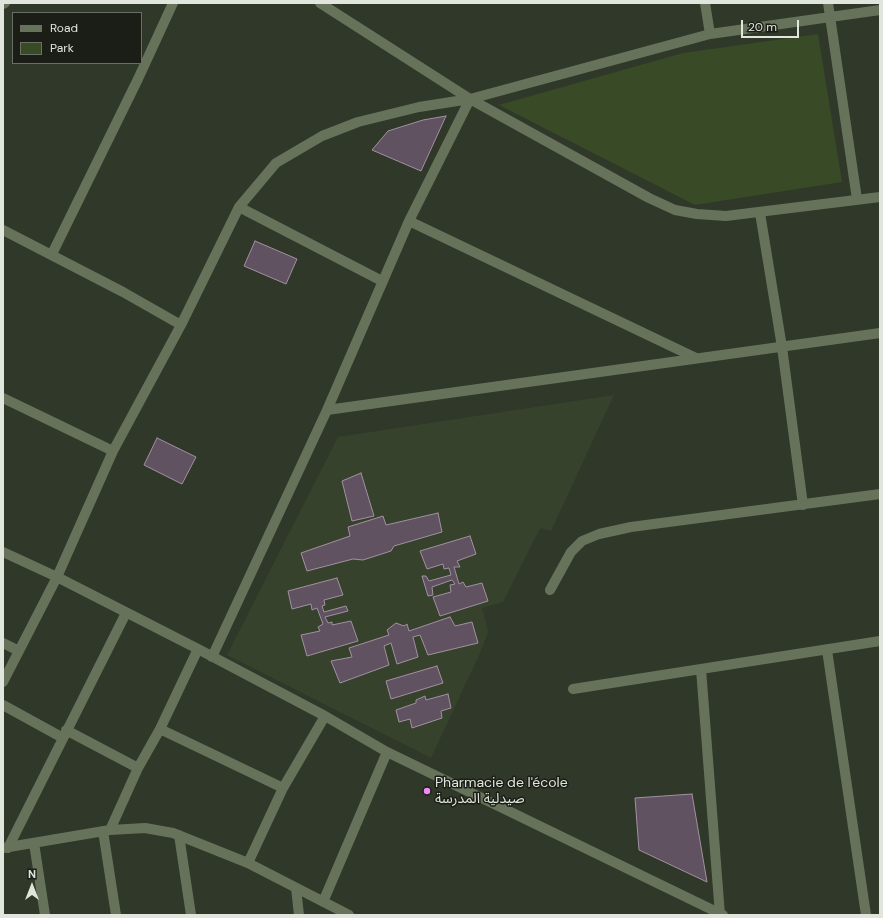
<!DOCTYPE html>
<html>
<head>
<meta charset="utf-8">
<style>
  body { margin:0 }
  #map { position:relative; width:883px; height:918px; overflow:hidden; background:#303829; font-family:"DM Sans",sans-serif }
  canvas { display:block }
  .frame { position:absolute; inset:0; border:4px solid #e1e6dc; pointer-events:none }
  .legend { position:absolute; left:12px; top:12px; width:130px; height:52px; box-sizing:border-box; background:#1a1e17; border:1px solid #6a6e66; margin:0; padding:5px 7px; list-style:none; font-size:12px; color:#e1e6dc }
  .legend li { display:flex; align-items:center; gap:8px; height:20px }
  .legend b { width:20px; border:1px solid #6a6e66 }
  .north { position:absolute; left:12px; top:866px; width:40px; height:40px; -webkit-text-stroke:3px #1a1e17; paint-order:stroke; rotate:0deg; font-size:11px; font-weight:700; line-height:16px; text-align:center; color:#e1e6dc }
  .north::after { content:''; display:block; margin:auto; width:14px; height:18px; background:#e1e6dc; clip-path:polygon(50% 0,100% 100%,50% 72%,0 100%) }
  .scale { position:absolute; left:741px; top:20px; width:58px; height:18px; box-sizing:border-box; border:2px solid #e1e6dc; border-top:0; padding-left:5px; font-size:12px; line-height:14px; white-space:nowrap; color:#e1e6dc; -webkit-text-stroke:3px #1a1e17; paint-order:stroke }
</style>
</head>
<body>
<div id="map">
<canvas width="883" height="918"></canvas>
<div class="frame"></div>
<ul class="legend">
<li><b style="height:5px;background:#66735a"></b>Road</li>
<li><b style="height:11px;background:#384a26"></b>Park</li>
</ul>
<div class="north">N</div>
<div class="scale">20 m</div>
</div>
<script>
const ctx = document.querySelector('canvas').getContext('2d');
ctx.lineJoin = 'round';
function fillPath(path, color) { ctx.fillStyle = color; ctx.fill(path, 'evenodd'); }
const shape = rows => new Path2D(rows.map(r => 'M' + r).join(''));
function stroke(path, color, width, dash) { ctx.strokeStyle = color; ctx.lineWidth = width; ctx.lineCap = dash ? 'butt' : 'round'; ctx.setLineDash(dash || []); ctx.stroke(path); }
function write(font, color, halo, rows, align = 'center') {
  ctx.font = font + ' "DM Sans","Noto Sans Arabic",sans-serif'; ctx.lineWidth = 3; ctx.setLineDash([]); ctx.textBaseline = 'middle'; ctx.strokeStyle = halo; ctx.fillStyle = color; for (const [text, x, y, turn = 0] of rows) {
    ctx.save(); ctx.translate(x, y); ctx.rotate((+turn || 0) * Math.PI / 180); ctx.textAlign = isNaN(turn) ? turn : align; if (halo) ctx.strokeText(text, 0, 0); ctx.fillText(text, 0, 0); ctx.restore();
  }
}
const built = shape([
  [614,395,551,531,540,528,503,602,482,608,488,632,480,653,431,758,227,655,338,437]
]);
const green = shape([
  [818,34,842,182,695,205,499,105,683,53]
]);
const building = shape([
  [446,116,421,171,372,150,388,131,423,120,446,116],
  [255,241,297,259,286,284,244,266,255,241],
  [157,438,196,457,182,484,144,465,157,438],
  [361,473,374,516,352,521,342,481,361,473],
  [438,513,442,532,394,546,391,551,363,560,353,559,307,571,301,553,350,536,348,527,383,516,386,525,438,513],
  [470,536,476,554,457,561,460,567,454,567,459,584,463,582,466,587,482,583,488,601,440,616,433,597,451,592,450,585,455,584,452,580,432,587,433,595,428,596,422,576,426,576,429,581,451,575,449,568,444,569,443,564,427,569,420,551,470,536],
  [337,578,343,595,324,600,325,605,322,606,324,612,346,606,348,611,325,617,328,623,332,622,332,625,351,621,358,641,307,656,301,635,320,631,318,627,323,624,317,608,312,610,311,604,292,609,288,591,337,578],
  [450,617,455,626,472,622,478,643,428,655,420,635,413,637,418,657,397,664,391,643,384,646,389,665,340,683,331,661,352,657,349,648,389,635,387,630,396,623,404,626,407,624,409,631,450,617],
  [437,666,443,683,391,699,386,681,437,666],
  [448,694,451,708,441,711,442,718,412,728,410,719,399,722,396,710,416,703,416,700,425,696,426,700,448,694],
  [692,794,707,882,639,850,635,798,692,794]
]);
const minor = shape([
  [320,3,470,99,649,198,675,210,697,214,726,216,880,197],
  [705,3,710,34],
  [828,3,857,199],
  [3,4,5,3],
  [239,207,382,281],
  [760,213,782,347,803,505],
  [409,221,696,358],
  [3,230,123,292,181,325],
  [52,254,138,79,173,3],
  [3,398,113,451],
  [327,410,880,333],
  [3,552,57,577,198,649,325,716,387,752,723,915],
  [550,590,571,552,582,541,599,534,631,527,880,494],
  [3,643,19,651],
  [827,650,866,915],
  [212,657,327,410,409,221,470,99],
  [701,669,720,915],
  [3,682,57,577,113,451,181,325,239,207,276,163,322,136,358,122,419,107,470,99,710,34,880,10],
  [573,689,880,641],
  [3,705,63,738],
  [160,729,283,788],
  [66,730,138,768],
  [110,830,138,768,160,729,198,649],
  [103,831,116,915],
  [179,835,191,915],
  [34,843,45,915],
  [3,848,110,830,145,828,173,833,248,863,349,915],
  [8,848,126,613],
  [248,863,283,788,325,716],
  [296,888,299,915],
  [323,902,387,752]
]);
const markers = [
  [427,791,4,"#f18af4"]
];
const poiNames = [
  ["Pharmacie de l'école",435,783],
  ["صيدلية المدرسة",435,799]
];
fillPath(built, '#37422c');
fillPath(green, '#384a26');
fillPath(building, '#605260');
stroke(building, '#a191a1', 1);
stroke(minor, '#66735a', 10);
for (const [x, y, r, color] of markers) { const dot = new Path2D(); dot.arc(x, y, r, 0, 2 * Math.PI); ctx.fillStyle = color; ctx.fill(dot); stroke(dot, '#1a1e17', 1.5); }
write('14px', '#e1e6dc', '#1a1e17', poiNames, 'left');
</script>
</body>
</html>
